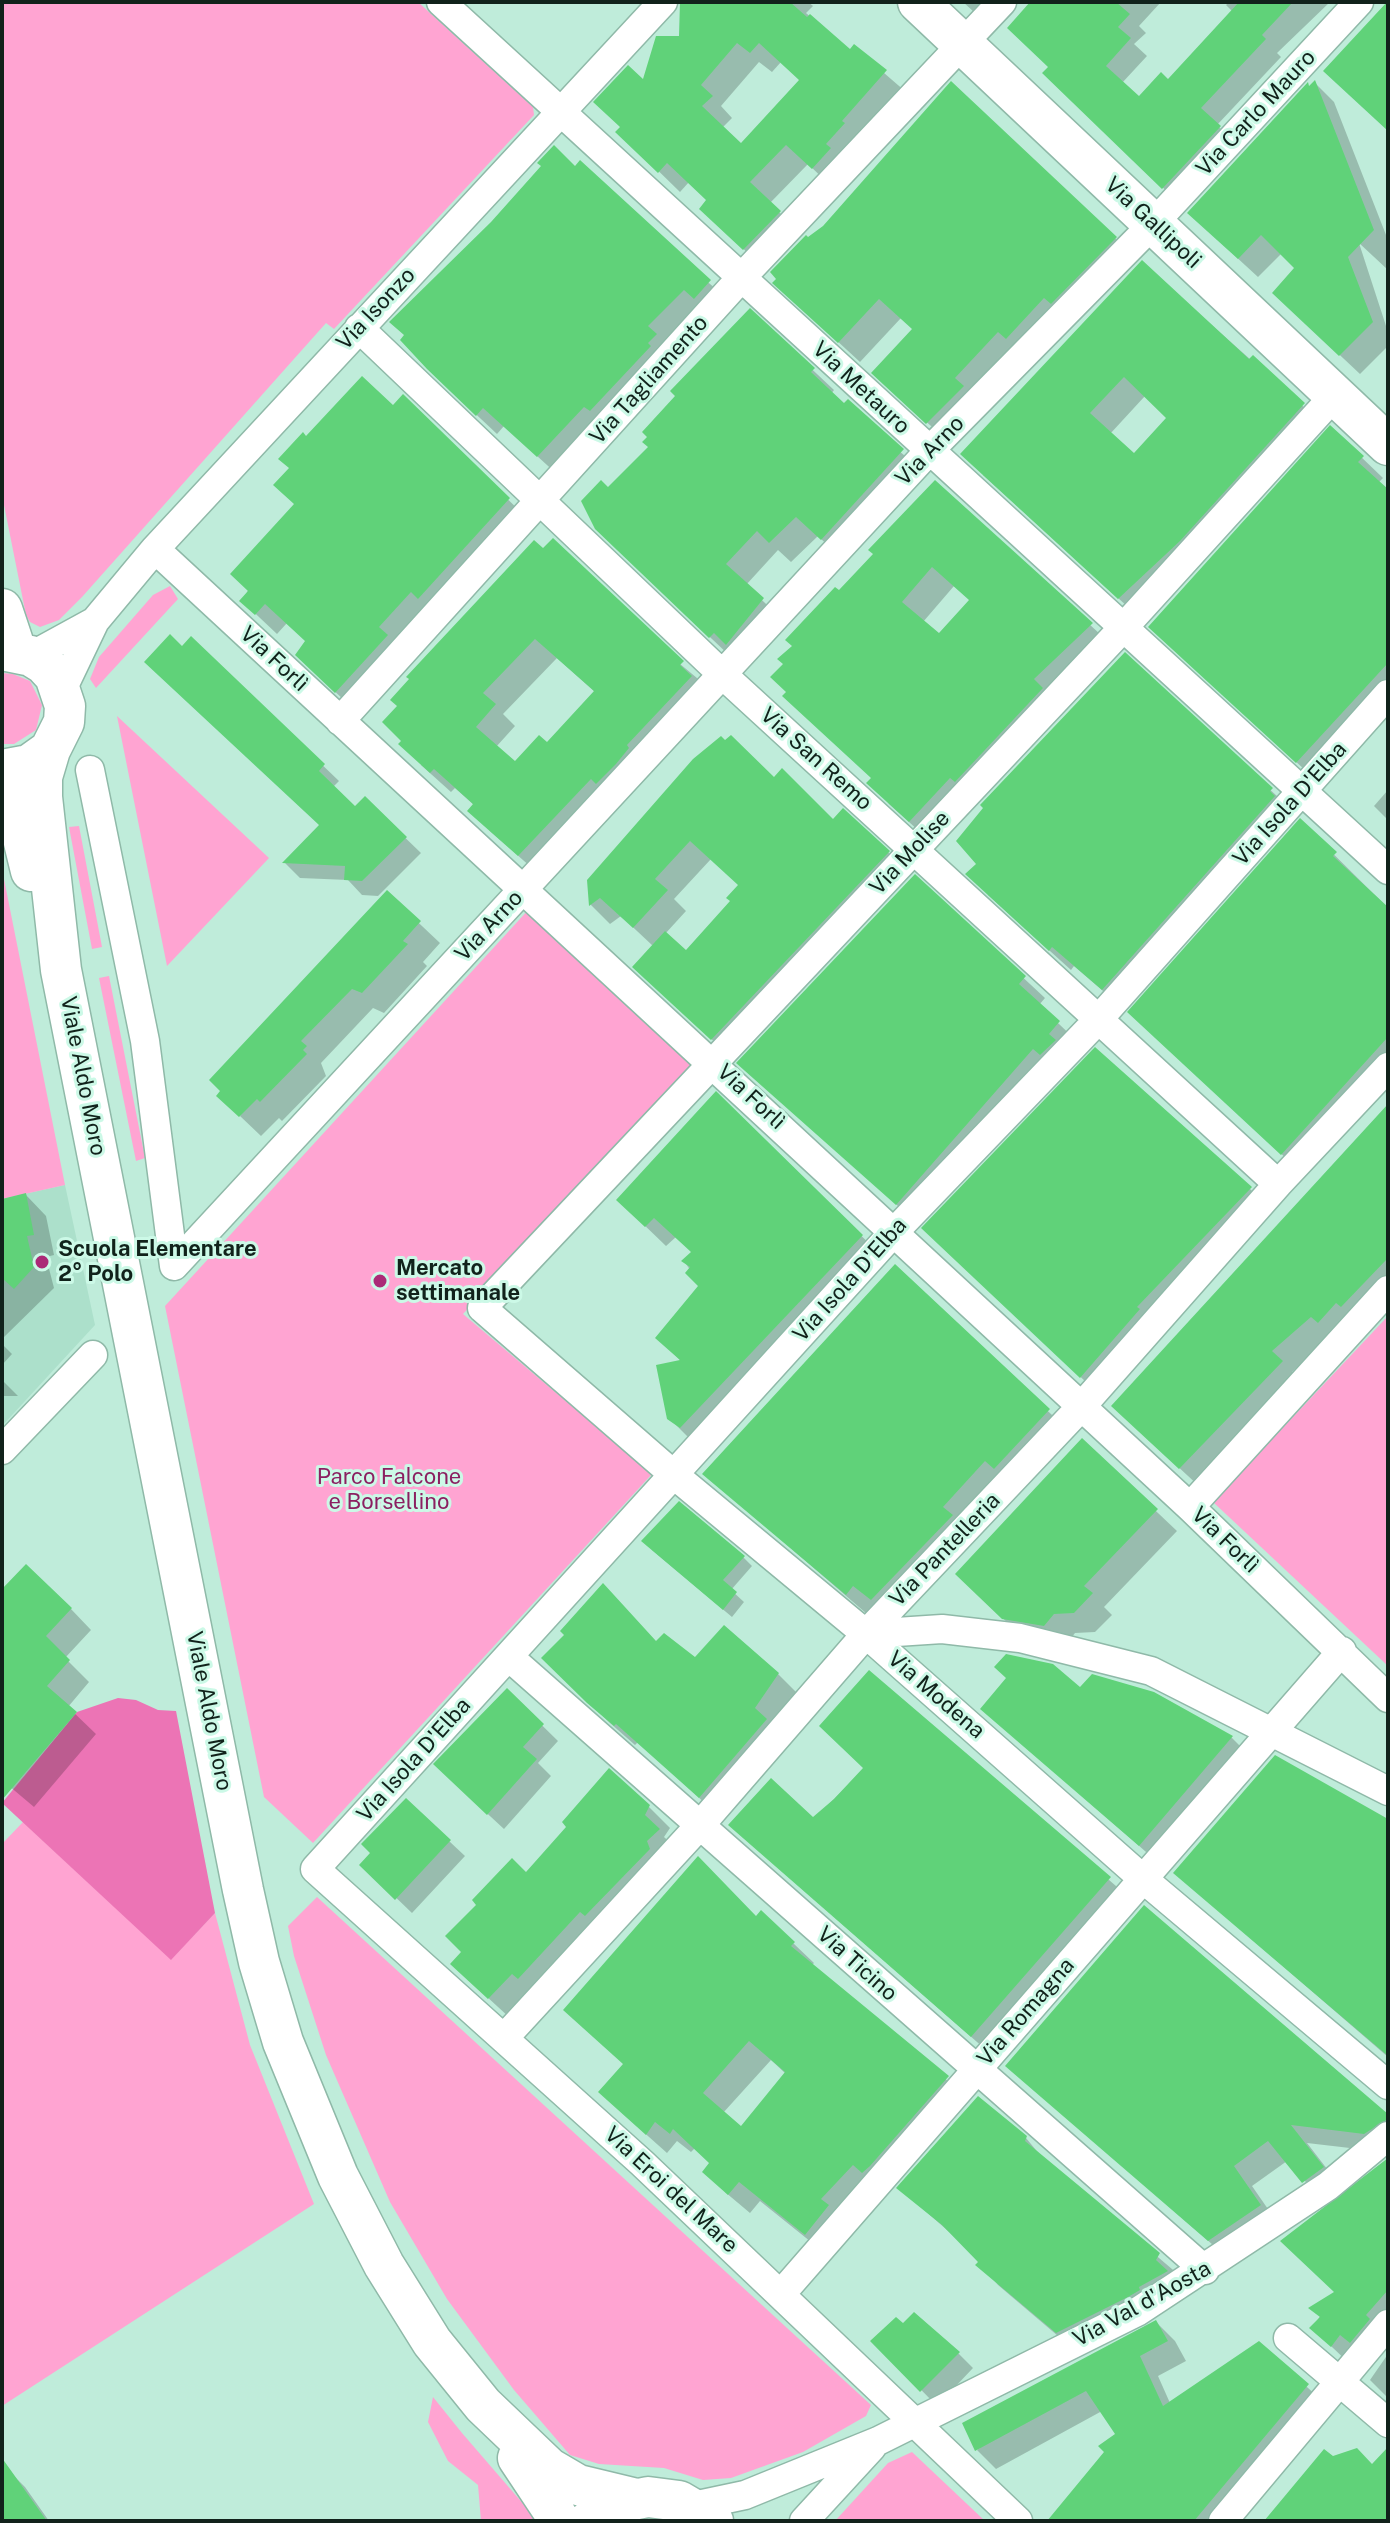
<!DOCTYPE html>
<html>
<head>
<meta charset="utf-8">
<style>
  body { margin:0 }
  #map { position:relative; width:1390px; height:2523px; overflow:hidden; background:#bfecda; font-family:"Public Sans",sans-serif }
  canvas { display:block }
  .frame { position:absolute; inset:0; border:4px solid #11221b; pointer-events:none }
</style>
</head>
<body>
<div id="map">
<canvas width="1390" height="2523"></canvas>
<div class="frame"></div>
</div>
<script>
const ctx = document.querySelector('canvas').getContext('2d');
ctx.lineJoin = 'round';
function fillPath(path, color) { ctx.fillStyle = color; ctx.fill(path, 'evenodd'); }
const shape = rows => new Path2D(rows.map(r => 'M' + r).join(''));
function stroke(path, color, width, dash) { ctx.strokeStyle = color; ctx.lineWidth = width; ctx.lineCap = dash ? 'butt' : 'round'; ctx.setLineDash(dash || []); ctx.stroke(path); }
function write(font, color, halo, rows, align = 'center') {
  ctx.font = font + ' "Public Sans",sans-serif'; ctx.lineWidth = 6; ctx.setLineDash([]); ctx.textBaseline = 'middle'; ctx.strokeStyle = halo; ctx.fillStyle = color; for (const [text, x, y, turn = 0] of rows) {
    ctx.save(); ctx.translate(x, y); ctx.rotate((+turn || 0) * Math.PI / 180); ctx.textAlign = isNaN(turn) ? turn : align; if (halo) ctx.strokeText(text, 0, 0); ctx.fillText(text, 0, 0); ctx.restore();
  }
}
const built = shape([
  [65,1185,95,1325,2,1426,2,1199]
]);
const green = shape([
  [2,2,418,2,533,107,534,115,334,329,326,323,82,597,59,620,40,627,30,622,26,615,2,495],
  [170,586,178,599,96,688,90,679,99,657,153,595],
  [2,673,13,674,30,681,42,705,36,730,14,744,2,744],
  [117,716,269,858,167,966],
  [79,826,102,947,92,949,69,827],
  [2,869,65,1185,2,1199],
  [530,908,698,1062,463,1314,652,1474,313,1843,264,1797,165,1306],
  [109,976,145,1158,136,1161,99,978],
  [1388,1316,1388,1666,1213,1502],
  [23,1822,171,1959,215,1913,250,2045,314,2204,2,2406,2,1844],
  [317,1897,871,2405,866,2416,803,2452,731,2478,703,2480,664,2468,599,2464,570,2455,514,2390,447,2299,390,2202,326,2055,294,1956,288,1926],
  [433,2397,462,2433,538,2521,481,2521,478,2485,448,2461,428,2422],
  [912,2452,985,2521,835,2521,888,2463]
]);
const forest = shape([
  [118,1698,136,1700,158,1710,176,1711,215,1913,171,1960,2,1803,77,1712]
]);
const shadow = shape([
  [685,2,808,2,813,6,806,13,850,52,854,47,906,92,833,188,808,164,770,203,800,233,765,269,722,229,709,201,689,182,680,192,639,152,644,83,681,38],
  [759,62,772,72,781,62,801,80,741,146,722,128,732,118,721,106],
  [963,2,1004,2,985,22],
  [1033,2,1161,2,1139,26,1146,33,1134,44,1147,56,1122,83,1139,98,1168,82,1232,11,1226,5,1229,2,1330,2,1277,53,1281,57,1217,125,1236,144,1180,204,1061,90,1050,67],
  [1315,83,1334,102,1388,240,1388,270,1359,243,1388,332,1388,346,1360,374,1294,312,1297,268,1282,253,1258,277,1209,232],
  [575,169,730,301,558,475,504,426,497,434,449,389],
  [1115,238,1136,259,949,442,895,394,914,330,901,318,860,362,796,303],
  [1142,263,1324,425,1140,618,983,475],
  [1145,396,1168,418,1134,456,1110,434],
  [750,311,834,390,831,394,923,471,843,560,818,536,791,562,778,550,746,585,783,620,731,657,618,550,608,490,651,447],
  [403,397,529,520,357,712,318,676,307,642,287,623,277,634,242,601,297,505,291,469,306,439,393,407],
  [1331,428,1383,478,1378,483,1388,492,1388,705,1318,782,1171,647],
  [936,484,1112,645,930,841,889,804,873,779,788,692,785,665,794,646],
  [954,586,971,601,939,636,923,622],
  [534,543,703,683,540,875,490,831,474,805,455,788,451,792,421,765],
  [557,658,595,692,547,745,515,764,496,747,515,726,503,714],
  [191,639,339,781,333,787,356,809,365,799,421,853,378,896,362,895,348,880,300,878,285,863,322,825,182,649],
  [1125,655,1292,810,1124,1009,1074,966,1071,970,988,895,979,864],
  [694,761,774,779,833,822,888,852,908,872,732,1058,654,986,653,946,621,916,610,924,591,905,589,880],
  [711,859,740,886,733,901,686,953,665,934,686,911,674,899],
  [1388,790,1388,820,1374,806],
  [1300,821,1388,908,1388,1082,1303,1174,1151,1033],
  [915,877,1045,998,1039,1005,1079,1043,918,1224,739,1063],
  [387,893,440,943,423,962,427,966,384,1013,373,1008,321,1063,326,1076,282,1121,279,1118,261,1136,240,1116],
  [716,1094,882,1256,690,1439,669,1418,681,1361,657,1338,701,1286,684,1261,693,1252,676,1237,666,1246,639,1220],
  [1388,1110,1388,1300,1333,1336,1292,1372,1302,1382,1201,1488,1134,1426],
  [1250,1189,1271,1209,1102,1397,944,1249],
  [26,1195,46,1216,54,1255,46,1257,54,1288,2,1339,2,1201],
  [895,1267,1069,1431,892,1620,874,1605,867,1614,705,1474],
  [2,1344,12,1354,2,1365],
  [2,1380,18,1396,2,1396],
  [1082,1441,1177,1531,1104,1607,1112,1615,1095,1632,1075,1633,1065,1646,1025,1639,978,1595],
  [652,1550,743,1557,752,1566,731,1590,744,1602,732,1617],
  [2,1591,71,1609,91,1630,65,1658,89,1682,68,1707,96,1734,34,1807,2,1780],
  [657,1643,695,1660,778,1674,798,1694,720,1817,638,1742,635,1745,610,1723,544,1658],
  [870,1673,1131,1899,993,2056,752,1845,813,1820,865,1768],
  [1009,1678,1174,1704,1232,1738,1252,1758,1161,1865,982,1709],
  [507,1691,558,1741,538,1763,551,1776,504,1829,451,1780],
  [649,1807,670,1828,664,1837,679,1851,510,2018,473,1984,526,1874],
  [1388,1822,1388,2057,1175,1873],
  [449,1841,465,1856,412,1913,362,1865],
  [757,1918,793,1943,814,1963,811,1966,968,2098,826,2254,760,2201,750,2213,725,2192,711,2163,695,2148,691,2152,677,2141,667,2153,621,2112],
  [771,2060,786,2074,741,2129,723,2113],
  [1008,2066,1388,2117,1388,2149,1384,2152,1307,2143,1341,2187,1323,2201,1287,2161,1252,2186,1279,2225,1229,2259],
  [1026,2138,1045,2161,1179,2275,1078,2353,998,2285,963,2244,899,2188],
  [1388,2162,1388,2333,1352,2366,1312,2328,1336,2293],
  [1156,2322,1175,2341,1186,2361,1158,2376,1170,2403,1259,2344,1327,2405,1228,2521,1052,2521,1118,2434,1102,2411,996,2469,977,2450],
  [873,2341,958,2353,973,2368,937,2406],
  [1388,2354,1388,2398,1370,2380],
  [10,2472,25,2487,49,2521,2,2521,2,2477]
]);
const building = shape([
  [680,2,790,2,807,17,810,14,850,49,854,44,887,70,842,121,845,123,826,144,831,148,812,169,786,145,750,182,781,211,743,250,699,209,706,200,667,163,658,173,615,132,620,127,593,102,628,65,643,79,656,36,679,36],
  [737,43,750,53,759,43,799,80,741,143,702,106,713,96,701,85],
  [1030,2,1116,2,1130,14,1118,27,1131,38,1106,66,1139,96,1161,72,1168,79,1239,2,1293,2,1262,35,1266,39,1201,108,1221,126,1162,189,1042,73,1048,67,1007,28],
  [1387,2,1388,2,1388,131,1323,71],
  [1315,80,1374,230,1348,257,1373,322,1339,356,1272,293,1294,268,1261,235,1238,259,1187,213,1308,82,1309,86],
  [951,81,1117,237,1051,304,1044,298,1006,339,998,332,955,378,964,386,926,424,871,373,912,329,879,299,838,343,772,283,776,279,770,272,806,235,808,237,823,226],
  [554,145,575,166,580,160,711,280,694,299,684,290,648,326,657,334,648,343,651,346,590,411,584,407,537,457,483,408,476,416,427,369,400,340,404,335,389,322,491,222,541,166,537,163],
  [1142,260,1249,359,1253,355,1305,403,1180,541,1118,599,960,454],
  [1124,377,1166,418,1134,453,1090,413],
  [750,308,815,368,811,372,844,403,848,399,904,449,821,540,796,517,769,543,757,531,726,564,764,598,726,645,714,633,709,638,595,529,581,501,601,480,608,487,648,447,642,442,647,437,642,432,675,396,670,391],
  [362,376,393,405,403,394,510,498,418,599,411,592,379,627,388,635,335,693,295,655,305,641,265,604,255,615,239,601,248,591,230,574,294,504,273,485,289,468,278,459,303,432,306,436],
  [1330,425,1364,456,1358,462,1388,489,1388,663,1296,763,1148,627],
  [935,480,1093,623,1034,679,1043,688,955,782,950,778,909,822,866,783,871,778,782,696,786,692,770,677,783,664,777,659,792,646,785,640,835,587,839,590,873,554,868,550],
  [932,567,969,600,939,633,902,602],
  [553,538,684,661,680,665,692,676,627,745,629,748,616,764,596,784,591,779,518,856,467,811,473,804,434,769,430,773,398,744,401,741,382,722,397,706,390,700,409,679,406,677,534,540,543,548],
  [535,639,594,691,547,742,539,735,515,761,476,727,496,704,483,693],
  [170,634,182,646,191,636,325,764,319,771,355,806,365,796,407,837,362,881,344,880,345,866,282,863,319,825,144,662],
  [1125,652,1273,788,1270,791,1275,796,1102,990,1052,947,1049,951,965,874,976,864,956,841,983,808,980,805],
  [731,735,774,777,782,768,833,819,843,808,890,851,711,1040,632,967,665,931,686,950,730,901,726,898,738,885,690,841,655,879,668,890,633,928,600,898,589,906,587,880,693,759,721,736,725,740],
  [1300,818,1337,852,1333,856,1388,907,1388,1037,1281,1155,1127,1012],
  [915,874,1026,976,1019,984,1060,1021,1049,1034,1056,1040,1040,1055,1033,1049,896,1205,736,1063],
  [387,890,421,921,403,941,408,944,362,993,352,989,301,1041,307,1046,303,1050,307,1054,260,1102,257,1099,239,1117,216,1096,220,1091,209,1080],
  [1095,1047,1252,1187,1137,1307,1140,1309,1080,1378,921,1228],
  [716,1091,863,1235,680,1428,667,1419,656,1365,680,1360,655,1338,698,1286,685,1273,690,1267,681,1261,691,1252,654,1218,645,1227,616,1200],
  [1388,1104,1388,1258,1341,1307,1336,1303,1318,1323,1311,1317,1272,1351,1283,1361,1179,1469,1111,1406],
  [26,1193,34,1235,27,1236,34,1267,14,1289,2,1278,2,1199],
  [895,1264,1050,1409,994,1469,985,1461,943,1507,953,1515,871,1600,853,1586,846,1595,702,1474],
  [1082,1438,1158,1509,1084,1586,1093,1593,1074,1613,1054,1614,1044,1626,1002,1619,955,1574],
  [679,1501,745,1556,723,1580,737,1592,723,1610,641,1541],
  [26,1564,72,1608,46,1636,70,1660,47,1686,77,1712,2,1800,2,1589],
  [603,1583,656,1641,664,1633,695,1657,724,1625,779,1673,755,1708,767,1719,699,1798,616,1724,614,1726,587,1703,541,1658,564,1635,560,1631],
  [1006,1654,1053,1664,1080,1687,1092,1674,1154,1692,1233,1736,1139,1846,980,1709,1006,1678,994,1667],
  [869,1670,1111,1877,971,2037,728,1825,771,1778,813,1817,834,1799,863,1768,819,1726],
  [507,1688,544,1724,523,1747,537,1759,487,1815,433,1764],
  [1275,1755,1388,1819,1388,2056,1173,1873],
  [609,1768,650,1805,645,1815,660,1829,647,1841,650,1849,585,1916,580,1912,518,1979,512,1974,488,1999,450,1964,461,1952,445,1936,476,1905,472,1900,512,1858,526,1872,566,1827,562,1822],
  [406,1798,451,1840,395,1900,359,1865,370,1853,361,1844],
  [698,1856,756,1916,761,1910,795,1942,791,1946,949,2076,870,2166,862,2173,853,2165,821,2199,829,2205,805,2235,739,2182,728,2195,702,2172,709,2163,673,2129,670,2134,655,2122,646,2135,598,2092,623,2064,563,2010],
  [749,2041,785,2072,741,2126,703,2093],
  [1144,1905,1388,2114,1388,2119,1364,2134,1291,2125,1324,2167,1302,2183,1268,2141,1234,2166,1261,2205,1208,2241,1005,2066],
  [978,2096,1027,2136,1025,2141,1160,2253,1156,2260,1168,2271,1139,2287,1140,2290,1128,2297,1056,2333,975,2265,978,2262,942,2225,896,2188],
  [1388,2158,1388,2290,1366,2315,1370,2319,1350,2343,1340,2335,1331,2347,1309,2328,1320,2317,1308,2308,1334,2292,1280,2241],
  [914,2312,960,2352,920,2392,870,2341,896,2317,903,2323],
  [1156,2320,1168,2341,1140,2356,1163,2406,1259,2341,1309,2384,1194,2521,1047,2521,1104,2452,1098,2446,1115,2434,1086,2391,975,2451,962,2423],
  [1388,2447,1388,2521,1264,2521,1324,2449,1333,2456,1357,2448,1372,2464],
  [2,2458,47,2521,2,2521]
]);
const street = shape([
  [441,2,1388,870],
  [359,328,723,675,1278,1184],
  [1335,395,1123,628,482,1308,673,1474,866,1634,1142,1878,1388,2085],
  [155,549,1190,1507,1388,1698],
  [31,656,95,621,155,549,663,2],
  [62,690,95,621],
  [340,721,741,278,1002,2],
  [90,770,145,1041,174,1266,929,451,1154,223,1359,2],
  [2,1450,93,1355],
  [1190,1507,1388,1290],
  [866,1634,942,1629,1020,1638,1151,1671,1388,1791],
  [509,1657,1205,2270],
  [505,2037,702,1823,866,1634,1081,1407,1278,1184,1388,1067],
  [781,2294,1342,1651],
  [1288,2338,1388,2423],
  [693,2506,745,2495,878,2441,1137,2312,1328,2186,1388,2136],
  [804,2521,872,2447],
  [1018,2521,642,2163,315,1869,894,1232,1097,1021,1388,694],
  [1223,2521,1388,2324]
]);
const secondary = shape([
  [918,2,1388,445],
  [2,609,16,651],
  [2,650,31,656,44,664,55,676,65,706,64,722,50,750,29,765,2,770],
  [50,750,42,777,42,797,61,970,243,1890,259,1962,283,2042,338,2176,384,2265,432,2342,483,2405,549,2468,578,2485,632,2498],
  [2,791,20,826,31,871],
  [518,2458,560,2521],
  [589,2521,618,2503,648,2497,679,2501,713,2521]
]);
const markers = [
  [42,1262,8,"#ab2a77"],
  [380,1281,8,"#ab2a77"]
];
const streetNames = [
  ["Via Carlo Mauro",1256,113,-47],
  ["Via Gallipoli",1153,223,43],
  ["Via Isonzo",376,309,-47],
  ["Via Tagliamento",649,380,-48],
  ["Via Metauro",861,388,43],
  ["Via Arno",930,451,-46],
  ["Via Forlì",274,659,43],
  ["Via San Remo",816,759,42],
  ["Via Isola D'Elba",1290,804,-48],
  ["Via Molise",910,853,-47],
  ["Via Arno",489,926,-47],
  ["Viale Aldo Moro",83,1076,79],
  ["Via Forlì",751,1097,43],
  ["Via Isola D'Elba",850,1280,-48],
  ["Via Forlì",1225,1540,44],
  ["Via Pantelleria",945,1550,-46],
  ["Via Modena",936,1695,41],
  ["Viale Aldo Moro",209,1711,79],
  ["Via Isola D'Elba",414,1760,-48],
  ["Via Ticino",857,1964,42],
  ["Via Romagna",1026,2012,-49],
  ["Via Eroi del Mare",671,2190,43],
  ["Via Val d'Aosta",1142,2304,-29]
];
const poiNames = [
  ["Scuola Elementare",58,1249],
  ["2° Polo",58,1274],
  ["Mercato",396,1268],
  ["settimanale",396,1293]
];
const parkNames = [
  ["Parco Falcone",389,1477],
  ["e Borsellino",389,1502]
];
fillPath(built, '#ace0cb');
fillPath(green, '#ffa4d2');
fillPath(forest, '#ec74b5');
fillPath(shadow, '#0003');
fillPath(building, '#60d279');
stroke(street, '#8fb9a8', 31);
stroke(secondary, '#8fb9a8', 43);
stroke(street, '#fff', 28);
stroke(secondary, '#fff', 40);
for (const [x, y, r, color] of markers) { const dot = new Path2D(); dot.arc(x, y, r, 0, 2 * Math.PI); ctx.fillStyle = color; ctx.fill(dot); stroke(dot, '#ccf9e7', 3); }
write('22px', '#11221b', '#ccf9e7', streetNames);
write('bold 22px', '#11221b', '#ccf9e7', poiNames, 'left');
write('22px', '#8b2061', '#ccf9e7', parkNames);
</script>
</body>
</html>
